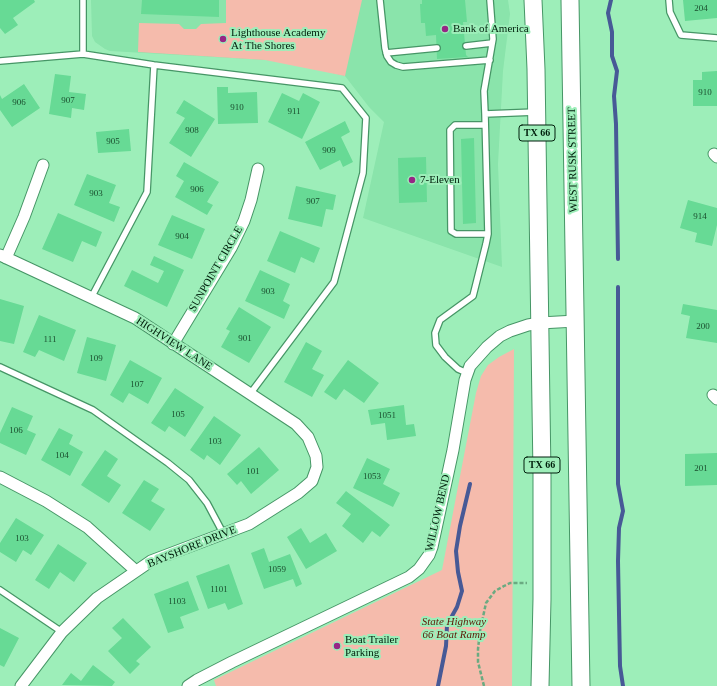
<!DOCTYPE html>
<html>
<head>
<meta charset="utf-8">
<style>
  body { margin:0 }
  canvas { display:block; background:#9deeb9 }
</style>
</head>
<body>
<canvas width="717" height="686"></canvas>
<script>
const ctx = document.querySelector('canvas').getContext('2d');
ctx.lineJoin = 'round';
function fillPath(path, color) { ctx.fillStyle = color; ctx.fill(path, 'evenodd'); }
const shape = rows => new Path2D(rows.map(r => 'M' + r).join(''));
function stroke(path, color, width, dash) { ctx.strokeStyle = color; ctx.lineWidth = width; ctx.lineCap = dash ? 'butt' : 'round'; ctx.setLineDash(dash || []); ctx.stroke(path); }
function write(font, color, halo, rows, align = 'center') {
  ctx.font = font + ' "Times New Roman",serif'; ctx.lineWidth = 4; ctx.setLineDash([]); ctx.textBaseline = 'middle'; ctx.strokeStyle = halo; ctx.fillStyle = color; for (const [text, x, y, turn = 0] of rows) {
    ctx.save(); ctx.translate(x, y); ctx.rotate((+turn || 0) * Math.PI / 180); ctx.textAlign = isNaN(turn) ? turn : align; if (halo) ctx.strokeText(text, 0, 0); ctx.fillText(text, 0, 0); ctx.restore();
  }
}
const built = shape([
  [91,0,508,0,510,14,503,71,498,164,502,267,363,218,384,122,369,107,345,76,299,65,266,60,110,51,105,49,95,42,92,36]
]);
const green = shape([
  [226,0,362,0,345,76,265,60,138,52,139,23,179,24,184,29,196,29,201,24,226,23],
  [514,349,512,686,216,686,214,680,442,570,476,393,481,376,488,365,499,357]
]);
const stream = shape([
  [611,0,608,13,612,32,612,56,617,71,614,96,616,124,618,259],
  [618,287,618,484,623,511,619,528,618,561,620,666,623,686],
  [438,686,446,646,447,625,457,607,462,591,458,572,456,551,460,526,470,484]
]);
const building = shape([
  [0,0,34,0,35,2,13,18,18,25,5,34,0,28],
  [142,0,219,0,219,17,141,14],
  [422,0,465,0,467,22,463,22,466,55,468,57,437,59,436,35,426,36,425,23,421,23,420,4,422,4],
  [683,0,717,0,717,18,685,21],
  [717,71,717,106,693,106,693,80,702,80,702,72],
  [55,74,71,76,69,92,86,94,84,110,72,108,71,118,49,114],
  [24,84,40,108,12,127,0,110,0,95,2,99],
  [217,87,228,87,228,93,257,92,258,123,218,124],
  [282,93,299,101,303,93,320,102,302,139,268,122],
  [184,100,215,119,191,157,169,143,185,118,176,113],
  [345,121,350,132,341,137,353,162,343,167,340,160,320,170,305,142],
  [129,129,131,151,98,153,96,132],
  [474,138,476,223,463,224,461,139],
  [426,157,427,202,399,203,398,158],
  [184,162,219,182,207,202,213,205,207,215,175,197,184,181,176,176],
  [87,174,116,185,109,203,120,207,114,222,74,205],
  [296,186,336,195,333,210,326,209,322,227,288,219],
  [688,200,717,208,717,225,712,246,695,242,697,233,680,228],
  [58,213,102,232,96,247,82,241,73,262,42,249],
  [172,215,205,229,192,259,158,245],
  [280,231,320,248,314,263,301,257,295,273,267,261],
  [154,256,184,270,167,307,124,286,132,270,158,283,164,271,150,265],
  [260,270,290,284,283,301,290,305,284,319,245,301],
  [0,299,24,306,14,344,0,341],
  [683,304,717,310,717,343,686,338,690,316,681,314],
  [239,307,271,327,249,363,221,347,230,331,226,329],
  [39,315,76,330,64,361,39,350,35,357,23,352],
  [87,337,116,345,106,381,77,373],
  [306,342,322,351,312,369,324,375,312,397,284,382],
  [130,360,162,378,148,404,129,393,123,403,110,395],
  [348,360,379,383,364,403,344,389,336,400,324,392],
  [175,388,204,407,185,437,169,426,165,432,151,423],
  [404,405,406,425,414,424,416,436,387,440,385,423,371,425,368,410],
  [12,407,33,416,27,430,36,434,26,455,0,443,0,433],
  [214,416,241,435,220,465,207,455,204,460,190,450],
  [59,428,73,435,69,444,83,452,70,476,41,460],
  [259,447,279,470,251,494,241,481,237,485,227,474],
  [105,450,118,459,107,476,121,485,109,503,81,485],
  [717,453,717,485,685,486,685,454],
  [367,458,390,469,383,484,400,493,393,507,353,488],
  [144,480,159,489,151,501,165,509,150,531,122,513],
  [346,491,390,525,380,537,372,531,363,543,342,526,351,514,336,503],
  [16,518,44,535,31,555,23,550,16,562,0,552,0,543],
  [301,528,310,543,326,533,337,551,306,569,287,537],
  [58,544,87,563,74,582,60,572,49,589,35,580],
  [264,548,269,562,290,554,302,584,296,587,293,579,264,589,251,553],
  [229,564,243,604,228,610,225,603,208,609,196,576],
  [188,581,199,610,180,617,184,628,168,633,154,594],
  [123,618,151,647,136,661,140,664,130,674,108,651,122,638,112,628],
  [0,628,19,638,4,667,0,665],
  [93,665,115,682,112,686,62,685,71,673,81,681]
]);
const path = shape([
  [484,686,478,662,478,649,480,631,486,603,495,591,504,586,510,583,527,583]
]);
const lane = shape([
  [380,0,385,48,387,56,391,62,396,65,403,67,490,60],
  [490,0,493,39,484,91,485,114,536,112],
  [669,0,670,12,681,35,717,38],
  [466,46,492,43],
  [386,53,437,48],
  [83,54,83,0],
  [0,61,83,54,154,65,342,88,366,118,363,173,334,282,250,394],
  [485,125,455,125,450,130,451,231,456,234,488,234],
  [91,298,147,192,154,65],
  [0,367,93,410,168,463,189,480,207,503,223,533],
  [467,373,458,369,445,357,436,345,435,333,440,320,473,296,486,244,488,234,485,114],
  [0,590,62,632]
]);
const street = shape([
  [714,154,717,157],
  [0,255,135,318,296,424,308,437,316,456,317,467,312,481,298,493,249,524,151,561,97,598,62,632,21,686],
  [6,258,24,217,43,165],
  [173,344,231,248,244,221,251,200,258,169],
  [713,395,717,399],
  [0,477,46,501,87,527,136,571],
  [188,686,197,680,232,662,409,577,419,569,429,555,432,547,453,450,465,380,470,366,487,347,500,336,510,331,528,325,540,323,576,321]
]);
const primary = shape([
  [533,0,536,69,542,474,542,599,540,686],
  [570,0,581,686]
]);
const markers = [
  [445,29,4,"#962685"],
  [223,39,4,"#962685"],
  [412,180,4,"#962685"],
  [337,646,4,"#962685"]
];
const numberNames = [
  ["204",701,9],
  ["910",705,93],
  ["907",68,101],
  ["906",19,103],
  ["910",237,108],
  ["911",294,112],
  ["908",192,131],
  ["905",113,142],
  ["909",329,151],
  ["906",197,190],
  ["903",96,194],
  ["907",313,202],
  ["914",700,217],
  ["904",182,237],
  ["903",268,292],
  ["200",703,327],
  ["901",245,339],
  ["111",50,340],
  ["109",96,359],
  ["107",137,385],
  ["105",178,415],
  ["1051",387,416],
  ["106",16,431],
  ["103",215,442],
  ["104",62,456],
  ["201",701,469],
  ["101",253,472],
  ["1053",372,477],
  ["103",22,539],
  ["1059",277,570],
  ["1101",219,590],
  ["1103",177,602]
];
const shields = [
  [537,133,36],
  [542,465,36]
];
const shieldNames = [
  ["TX 66",537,133],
  ["TX 66",542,465]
];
const poiNames = [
  ["Bank of America",453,29],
  ["Lighthouse Academy",231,33],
  ["At The Shores",231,46],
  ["7-Eleven",420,180],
  ["Boat Trailer",345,640],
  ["Parking",345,653]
];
const streetNames = [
  ["WEST RUSK STREET",573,160,-91],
  ["SUNPOINT CIRCLE",216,269,-60],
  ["HIGHVIEW LANE",174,344,33],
  ["WILLOW BEND",438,513,-77],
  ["BAYSHORE DRIVE",192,547,-22]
];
const parkNames = [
  ["State Highway",454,622],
  ["66 Boat Ramp",454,635]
];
fillPath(built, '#8ae4ab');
fillPath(green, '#f5bbac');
stroke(stream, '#475996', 4);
fillPath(building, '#67da95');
stroke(lane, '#469666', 8);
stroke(street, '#469666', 13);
stroke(primary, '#469666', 19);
stroke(path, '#6aaa81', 2.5, [4, 2]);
stroke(lane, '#fff', 5.5);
stroke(street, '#fff', 11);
stroke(primary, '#fff', 17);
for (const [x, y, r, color] of markers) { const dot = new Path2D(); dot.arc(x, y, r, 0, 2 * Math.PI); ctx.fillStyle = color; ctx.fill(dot); stroke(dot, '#9deeb9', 1.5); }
write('9px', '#1a4e2e', null, numberNames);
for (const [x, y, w] of shields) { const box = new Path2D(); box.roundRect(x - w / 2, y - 8, w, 16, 3); ctx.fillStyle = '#9deeb9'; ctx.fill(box); stroke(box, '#001f0c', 1); }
write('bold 10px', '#001f0c', null, shieldNames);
write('11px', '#001f0c', '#9deeb9', poiNames, 'left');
write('11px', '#001f0c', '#9deeb9', streetNames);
write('italic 11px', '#5e1806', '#9deeb9', parkNames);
</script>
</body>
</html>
